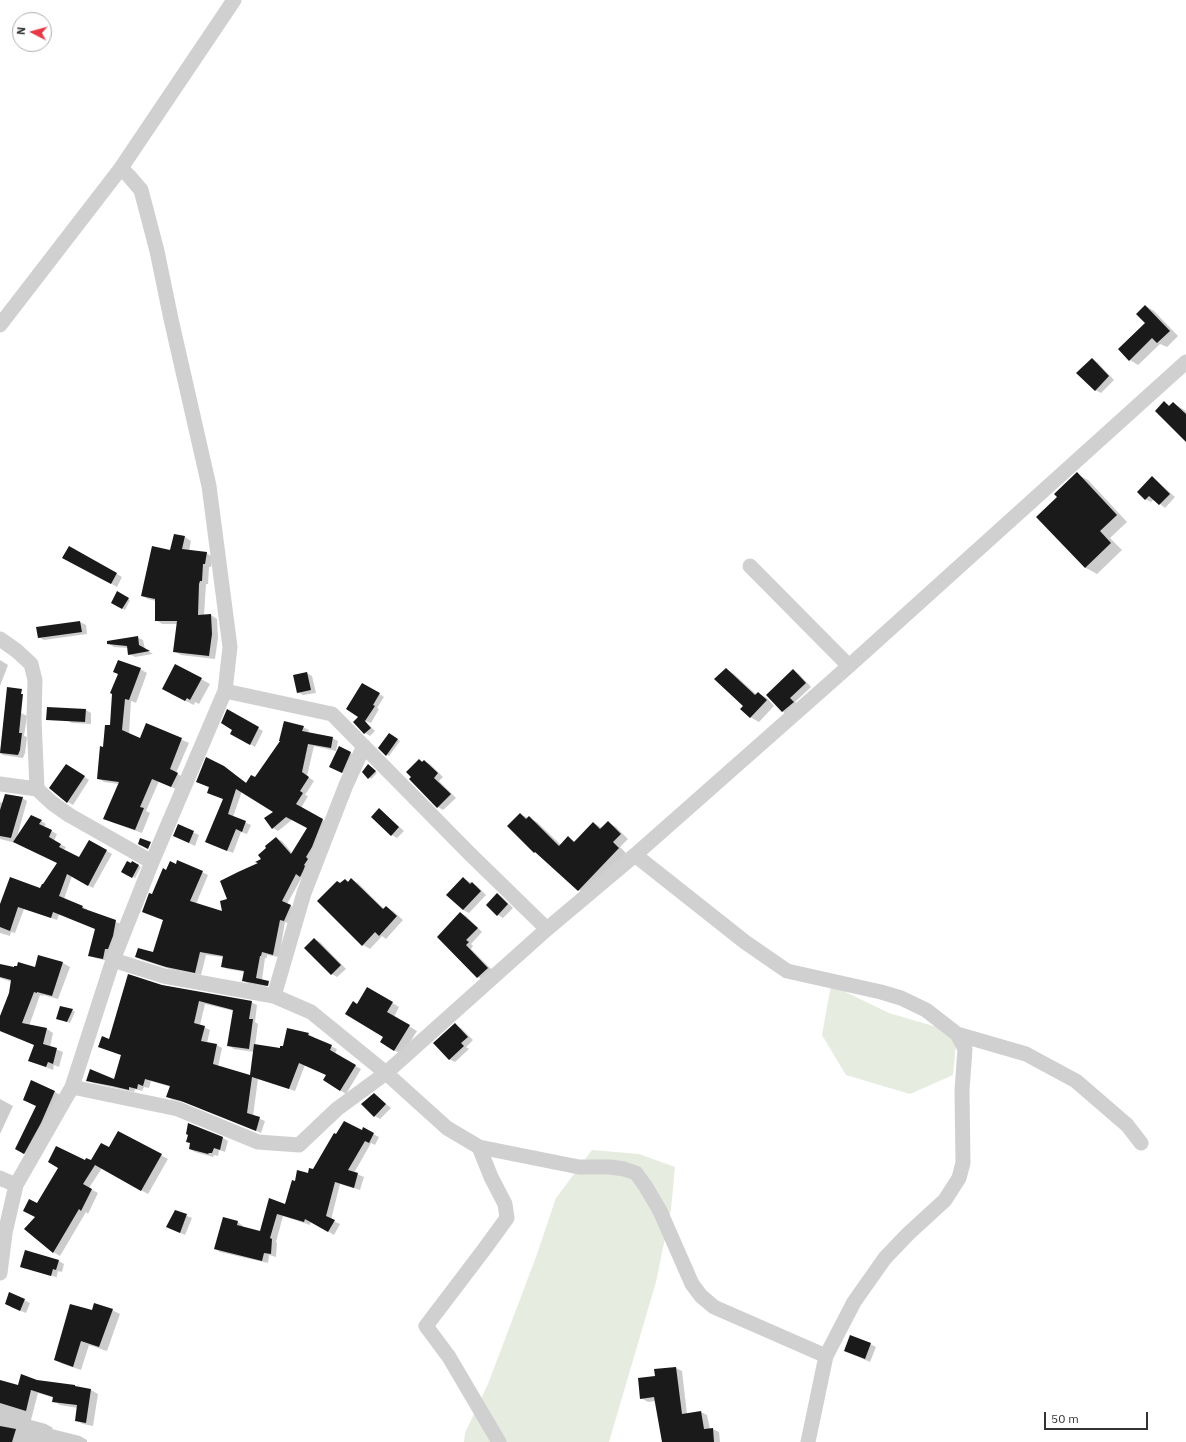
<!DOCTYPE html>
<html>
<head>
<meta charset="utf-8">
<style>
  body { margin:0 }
  #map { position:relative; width:1186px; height:1442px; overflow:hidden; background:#fff; font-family:"IBM Plex Sans",sans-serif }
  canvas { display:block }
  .north { position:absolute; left:12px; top:12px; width:40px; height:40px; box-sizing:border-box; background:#fff; border:1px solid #adadad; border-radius:50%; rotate:276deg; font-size:11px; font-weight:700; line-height:16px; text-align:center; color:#333 }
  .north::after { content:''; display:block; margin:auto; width:14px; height:18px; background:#e63946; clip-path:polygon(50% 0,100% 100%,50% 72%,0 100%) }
  .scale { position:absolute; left:1044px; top:1412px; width:104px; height:18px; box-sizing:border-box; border:2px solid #333; border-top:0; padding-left:5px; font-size:12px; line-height:14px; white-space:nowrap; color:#333; -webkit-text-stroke:3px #fff; paint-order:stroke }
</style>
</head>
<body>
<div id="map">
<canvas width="1186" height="1442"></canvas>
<div class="north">N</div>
<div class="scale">50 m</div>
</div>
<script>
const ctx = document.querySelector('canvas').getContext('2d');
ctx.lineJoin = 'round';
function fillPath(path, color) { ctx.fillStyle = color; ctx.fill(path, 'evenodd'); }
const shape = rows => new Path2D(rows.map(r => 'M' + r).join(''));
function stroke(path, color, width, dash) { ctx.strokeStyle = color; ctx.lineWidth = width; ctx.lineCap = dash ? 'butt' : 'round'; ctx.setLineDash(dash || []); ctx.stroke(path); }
const green = shape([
  [831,985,889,1013,957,1033,953,1075,910,1094,846,1075,822,1035],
  [592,1150,639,1154,675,1167,671,1209,656,1282,609,1442,464,1442,465,1433,488,1384,536,1257,556,1198]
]);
const shadow = shape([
  [1146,306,1154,311,1178,336,1167,347,1160,344,1138,365,1130,360,1146,323],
  [1092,359,1097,362,1114,380,1101,393,1095,390],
  [1165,403,1170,406,1173,403,1186,411,1186,441],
  [1077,474,1088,480,1127,522,1110,538,1122,550,1097,574,1086,568,1038,517,1058,497],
  [1152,477,1157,481,1175,497,1165,508,1154,499,1151,502,1145,499],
  [185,537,191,541,189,551,206,553,213,557,211,567,209,567,208,584,206,584,204,615,211,615,217,619,218,638,215,659,181,655,174,651,177,624,162,624,156,620,156,601,148,599,142,596,171,551],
  [69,547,122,577,117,587,64,557],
  [117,593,130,600,125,610,112,602],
  [80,622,86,625,87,634,44,640,39,637],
  [137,637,143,640,145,649,153,654,135,657,129,654,128,648,114,647,108,643],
  [0,660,8,665,0,686],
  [140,669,147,673,136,703,131,701,129,734,141,739,147,724,189,743,176,773,184,778,178,790,159,781,146,811,150,813,142,833,111,822,105,818,119,784,104,782,98,778,104,748,111,726],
  [726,669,734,674,757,695,758,693,767,698,774,706,759,722,750,717],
  [793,670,799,674,811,687,795,702,798,705,788,715,783,712],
  [307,673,312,676,316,693,303,695,298,692],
  [201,679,210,684,199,704,195,702,194,705,171,694],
  [363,684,384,697,377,708,379,709,371,723,365,721,375,731,370,736,365,733,359,716],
  [86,710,91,713,91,724,72,723,66,720],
  [228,711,263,731,255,747,232,733,234,729],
  [5,712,21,713,27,716,24,736,27,737,25,753,23,758,3,755,0,753],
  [303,727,309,730,308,733,332,738,338,741,336,751,314,746,307,776,314,781,305,795,308,796,301,808,328,823,305,879,302,877,287,904,296,909,290,924,285,922,279,957,267,955,267,958,265,958,262,980,269,982,268,982,266,987,249,984,243,981,245,972,227,969,222,966,223,957,206,955,201,975,173,970,142,960,136,957,154,953,164,920,143,911,166,871,202,872,208,875,196,904,223,913,228,900,260,864,276,838,282,841,293,854,308,828,293,819,278,831,273,828,274,812,242,791,233,817,251,825,247,834,241,832,233,853,206,842,224,799,209,793,210,788,197,782,229,771,247,783,256,778],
  [392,735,400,741,389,756,379,748],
  [339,747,356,756,347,775,336,770],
  [419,760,430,764,443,777,439,781,456,798,443,810,438,807,410,779,412,777],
  [369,765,377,773,371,779,363,772],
  [72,768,89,780,73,805,68,802],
  [22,798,27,801,17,837,41,821,46,824,44,827,57,834,54,841,66,847,64,850,79,859,89,841,112,854,93,888,72,876,64,899,83,907,88,910,87,911,121,924,108,961,95,958,90,955,96,929,59,914,57,920,24,909,15,933,11,932,10,936,0,933,0,904,41,890,58,863,16,843,0,839,0,802,3,803],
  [379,809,384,813,404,831,397,838,392,835],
  [520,814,537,822,561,845,568,838,575,842,594,823,602,828,608,822,616,827,628,839,620,847,626,853,586,895,579,890,541,855],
  [178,826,199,835,195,846,174,836],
  [132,862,141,867,135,878,122,871,131,865],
  [463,878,477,886,486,895,469,913,463,910],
  [345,880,349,882,351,880,358,883,384,909,386,907,393,911,403,920,386,939,382,936,370,949,363,945,318,901],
  [498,894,503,898,513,908,503,918,498,915],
  [461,913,466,916,482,932,471,944,473,946,471,949,493,971,483,980,478,977,438,937],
  [314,939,320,942,346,969,337,977,332,974,306,948],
  [38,956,63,963,70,967,58,999,43,995,43,996,40,995,29,1026,47,1029,53,1033,50,1047,63,1052,59,1067,54,1065,53,1070,30,1061,35,1045,0,1031,0,1015,1,1015,10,993,12,982,0,978,0,965,15,969,35,968],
  [162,986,251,1002,257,1005,255,1022,258,1024,255,1046,280,1049,308,1034,314,1037,313,1038,337,1049,335,1054,361,1069,346,1094,324,1080,327,1075,305,1065,295,1091,258,1079,253,1116,265,1121,261,1133,188,1103,173,1100,167,1097,171,1087,151,1081,149,1088,144,1087,142,1091,135,1089,134,1092,93,1083,87,1080,115,1081,121,1055,99,1046,110,1040],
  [205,1004,234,1011,228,1045,234,1049,254,1052,250,1077,218,1067,222,1048,217,1045,207,1043,210,1030,200,1025],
  [368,988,399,1007,394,1017,417,1031,402,1055,381,1042,384,1036,357,1005],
  [72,1010,75,1012,70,1023,59,1019],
  [455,1025,461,1028,473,1040,466,1047,469,1049,455,1062,449,1059],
  [55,1092,60,1095,29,1156,21,1152],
  [374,1094,379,1098,391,1108,380,1119,375,1116],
  [0,1099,13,1106,0,1134],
  [363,1129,379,1137,375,1145,371,1143,354,1173,364,1177,360,1190,340,1184,331,1220,340,1224,334,1235,311,1221,310,1225,283,1216,276,1242,277,1243,276,1257,269,1255,268,1263,220,1252,215,1249,238,1222,243,1226,242,1228,261,1232,270,1199,286,1205,295,1182,309,1174,362,1132],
  [118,1132,168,1159,148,1194,102,1168,89,1188,98,1193,88,1214,86,1212,60,1256,53,1252,37,1217,37,1204,85,1161,91,1162,109,1148],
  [223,1138,228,1141,225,1152,219,1150,218,1156,214,1155,213,1157,195,1152,190,1149],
  [175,1211,192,1218,185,1235,167,1227],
  [59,1261,64,1264,62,1272,58,1271,56,1279,56,1277,25,1268,25,1269,21,1267],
  [10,1293,30,1303,26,1313,11,1307],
  [112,1310,120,1314,107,1351,89,1345,81,1370,63,1364,55,1360,93,1312],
  [870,1344,876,1347,870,1362,845,1351],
  [676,1368,682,1371,687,1414,701,1412,707,1415,710,1429,713,1429,719,1432,720,1442,663,1442,656,1401,648,1402,641,1398,656,1377],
  [0,1381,18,1386,37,1381,74,1386,78,1388,91,1390,98,1394,93,1426,83,1424,76,1420,78,1408,60,1405,53,1401,54,1398,38,1393,31,1420,46,1424,53,1428,52,1429,80,1436,87,1440,87,1442,0,1442]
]);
const building = shape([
  [1145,305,1170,331,1157,343,1152,338,1129,361,1118,349,1145,323,1136,314],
  [1092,358,1109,376,1095,391,1076,373],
  [1164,401,1169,406,1173,402,1186,414,1186,442,1155,411],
  [1077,472,1117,515,1100,531,1111,543,1085,568,1036,517,1057,497,1054,494],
  [1152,476,1170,494,1159,505,1149,496,1145,500,1137,492],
  [174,534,185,536,182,549,207,552,205,564,203,564,202,581,200,581,199,584,198,615,211,614,212,634,209,656,173,652,177,621,155,621,155,599,141,596,152,546,170,550],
  [69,546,117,573,111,584,62,558],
  [117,591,129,598,122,609,111,603],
  [80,621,82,632,38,638,36,627],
  [138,636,139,645,150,651,128,655,127,646,107,644,107,641],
  [118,660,141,668,129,700,125,699,122,730,140,738,146,723,182,738,170,769,178,773,171,787,152,779,140,807,144,808,135,830,103,819,119,782,97,779,100,746,103,747,105,725,110,725,112,694,110,693,118,674,113,672],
  [175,664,202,678,190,700,187,698,185,701,162,689],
  [726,668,755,695,758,692,767,700,750,718,740,709,743,706,714,679],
  [793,669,806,683,790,698,794,702,782,712,766,695],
  [307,672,311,690,297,693,293,675],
  [362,683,380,693,373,705,375,706,365,721,364,720,371,728,364,734,353,722,358,717,346,709],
  [7,687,22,689,21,694,23,694,19,733,22,733,20,750,18,755,0,753],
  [47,707,86,709,85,722,46,720],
  [227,709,259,727,250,745,230,734,232,730,221,723],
  [284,721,304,726,302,731,333,737,331,748,308,744,302,772,309,777,300,791,303,793,296,804,323,819,312,847,306,857,308,859,304,865,305,866,303,871,300,877,296,874,282,901,291,905,284,921,280,920,273,955,262,952,261,956,260,956,256,978,269,981,268,986,242,981,244,971,221,967,223,956,200,952,195,973,166,967,135,957,138,948,153,952,163,920,142,912,149,893,152,894,163,868,166,870,170,861,176,864,177,860,203,871,190,901,222,911,220,901,227,899,220,881,238,872,258,863,255,862,261,859,258,855,266,848,265,846,276,837,291,854,307,828,286,817,272,829,264,818,273,812,236,789,228,814,246,821,242,832,236,829,227,851,205,842,223,799,207,793,209,787,196,782,206,757,224,766,246,783,251,775,255,777,280,741,279,741],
  [389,733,398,739,386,756,378,748],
  [339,746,351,752,342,773,329,767],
  [419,759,422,762,424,760,438,773,434,778,451,794,437,808,409,779,411,777,406,772],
  [66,764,85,776,67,803,49,788],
  [368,764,376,771,368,779,362,772],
  [5,794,23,797,11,838,0,836,0,810],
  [379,808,399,827,391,836,371,817],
  [520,813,526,819,529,816,559,846,568,836,574,842,593,822,600,829,608,821,621,834,613,842,619,848,578,891,535,852,534,853,507,826],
  [31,815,42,820,39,824,52,830,49,837,61,844,59,847,79,857,89,840,107,850,88,886,67,874,59,896,83,906,82,908,116,920,113,936,108,949,105,949,103,959,88,956,95,929,53,912,51,918,18,907,10,931,0,927,0,904,10,877,40,888,42,884,43,884,57,863,13,842],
  [178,824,194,831,189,843,173,836],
  [140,838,151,842,148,849,138,844],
  [127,861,131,863,132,861,139,865,132,878,121,872],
  [463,877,470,884,472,882,481,891,463,910,446,895],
  [351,878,383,909,386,906,397,916,379,936,375,932,362,946,317,901,337,881,340,883,345,879,348,882],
  [497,893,508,904,497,916,486,905],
  [460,912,478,928,466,940,469,942,466,945,488,968,477,978,437,937],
  [314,938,341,965,331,975,304,948],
  [38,955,63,962,52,996,37,992,37,993,34,992,22,1023,47,1028,43,1044,57,1048,53,1064,48,1062,46,1067,28,1061,34,1045,0,1031,0,1016,9,993,11,980,0,977,0,964,14,967,14,966,17,966,18,962,35,967],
  [128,974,162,985,252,1001,249,1019,253,1019,249,1049,227,1046,233,1010,199,1001,194,1023,205,1026,201,1041,217,1044,213,1064,250,1075,254,1044,280,1048,280,1046,283,1046,287,1028,309,1033,308,1035,332,1045,330,1050,356,1065,340,1091,323,1080,326,1075,299,1063,289,1089,252,1077,247,1113,260,1117,256,1131,181,1101,166,1097,170,1086,145,1079,143,1086,138,1084,137,1089,129,1087,129,1090,112,1086,113,1085,112,1086,86,1081,90,1069,114,1079,121,1055,98,1047,102,1036,109,1039],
  [367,987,393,1002,387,1012,410,1025,394,1051,380,1042,383,1037,345,1014,353,1001,357,1004],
  [60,1006,73,1009,67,1022,56,1019],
  [455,1023,468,1037,461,1043,464,1046,449,1060,433,1043],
  [31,1080,55,1091,41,1123,24,1154,15,1149,36,1106,23,1100],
  [374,1093,386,1104,374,1117,361,1104],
  [344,1121,362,1130,363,1127,374,1133,369,1143,365,1141,348,1170,358,1173,354,1188,335,1182,326,1216,335,1220,328,1232,305,1219,304,1222,277,1214,270,1238,272,1239,271,1254,264,1253,262,1261,214,1249,223,1217,238,1221,237,1225,260,1231,269,1198,285,1204,292,1180,295,1181,297,1170,308,1173,309,1168,313,1169,334,1133,336,1134],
  [188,1123,223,1137,220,1150,214,1148,212,1153,209,1153,208,1154,189,1149,190,1143,186,1142,188,1135,186,1134],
  [118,1131,162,1154,141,1191,95,1165,83,1184,92,1189,81,1211,79,1209,53,1253,24,1229,35,1217,23,1211,29,1199,37,1203,58,1168,48,1162,56,1146,85,1160,86,1158,91,1160,101,1143,109,1147],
  [175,1210,187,1214,180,1233,166,1227],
  [25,1250,59,1260,56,1270,53,1269,51,1276,20,1267],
  [9,1292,25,1299,20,1311,5,1304],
  [94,1303,113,1309,99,1347,81,1341,73,1367,54,1360,70,1304,92,1310],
  [850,1335,871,1343,865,1359,844,1351],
  [676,1367,682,1414,701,1411,704,1429,713,1428,714,1442,662,1442,654,1397,640,1399,638,1378,655,1376,654,1369],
  [21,1374,37,1380,75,1385,75,1386,91,1389,86,1423,75,1421,77,1405,52,1402,53,1397,31,1390,26,1411,0,1403,0,1380,18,1385],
  [0,1426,16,1429,12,1442,0,1442]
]);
const street = shape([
  [0,325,121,168,234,0],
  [750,566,849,666],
  [0,639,17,651,31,664,35,680,34,719,37,789,52,803,69,815,152,862],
  [225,691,332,714,470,854,547,929],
  [0,784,37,789],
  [635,855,745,942,787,971,881,992,901,998,926,1010,957,1034,1026,1054,1076,1081,1127,1125,1141,1143],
  [113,960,164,976,274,996,311,1012,386,1073,447,1128,479,1147,579,1167,610,1167,624,1169,636,1173,646,1187,660,1211,692,1284,701,1296,714,1307,826,1356],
  [274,996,304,893,346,785,364,746],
  [72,1087,178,1109,258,1142,299,1145,337,1109,386,1073,547,929,635,855,849,666,1186,362],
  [479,1147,491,1177,505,1204,507,1218,483,1251,426,1326,449,1357,499,1442],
  [0,1178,16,1185],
  [0,1273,5,1233,16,1185,72,1087,113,960,152,862,225,691,230,647,209,486,171,319,157,251,141,190,129,176,121,168],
  [808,1442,826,1356,854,1302,885,1258,908,1234,945,1200,959,1178,963,1163,962,1090,965,1049,957,1034]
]);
fillPath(green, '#e6ecdf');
fillPath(shadow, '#0003');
fillPath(building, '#1a1a1a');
stroke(street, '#d0d0d0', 15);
</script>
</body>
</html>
